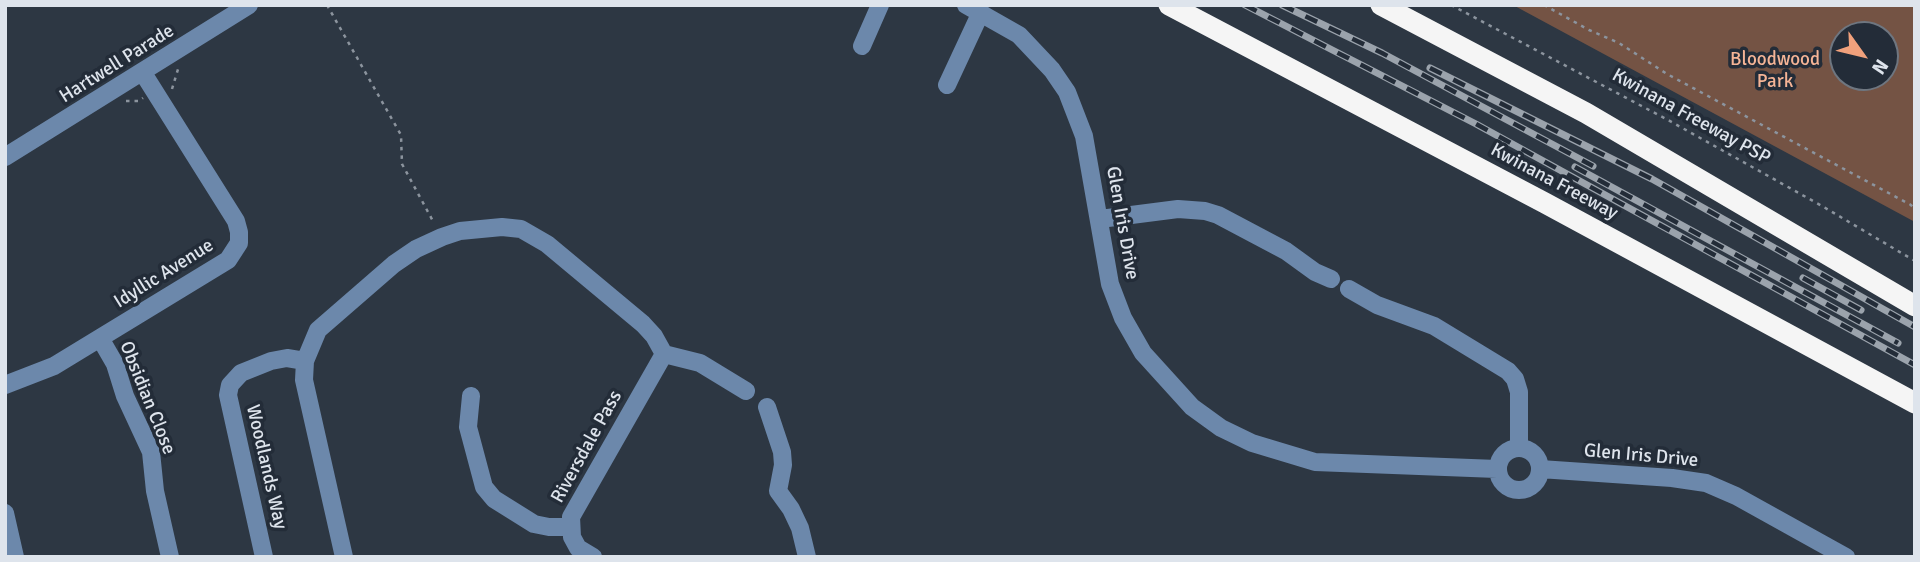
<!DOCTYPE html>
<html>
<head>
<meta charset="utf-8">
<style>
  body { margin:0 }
  #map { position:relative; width:1920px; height:562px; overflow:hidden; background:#2d3743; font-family:Signika,sans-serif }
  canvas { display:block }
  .frame { position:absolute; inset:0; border:7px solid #dee4ec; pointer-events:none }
  .north { position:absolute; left:1829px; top:21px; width:70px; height:70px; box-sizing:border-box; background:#232c38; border:2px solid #6e7680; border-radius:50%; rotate:124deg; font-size:19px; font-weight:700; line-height:28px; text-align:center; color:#dee4ec }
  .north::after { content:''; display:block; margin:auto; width:24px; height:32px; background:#f1a17c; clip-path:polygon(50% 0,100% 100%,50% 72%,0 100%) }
</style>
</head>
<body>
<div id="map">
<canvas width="1920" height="562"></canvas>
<div class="frame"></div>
<div class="north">N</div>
</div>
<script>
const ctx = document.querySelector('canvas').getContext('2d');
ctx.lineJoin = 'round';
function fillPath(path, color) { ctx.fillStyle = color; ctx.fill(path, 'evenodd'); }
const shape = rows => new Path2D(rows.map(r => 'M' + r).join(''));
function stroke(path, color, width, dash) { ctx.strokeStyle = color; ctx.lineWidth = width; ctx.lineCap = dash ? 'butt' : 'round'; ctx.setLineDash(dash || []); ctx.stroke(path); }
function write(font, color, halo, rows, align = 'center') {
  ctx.font = font + ' Signika,sans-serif'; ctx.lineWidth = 7; ctx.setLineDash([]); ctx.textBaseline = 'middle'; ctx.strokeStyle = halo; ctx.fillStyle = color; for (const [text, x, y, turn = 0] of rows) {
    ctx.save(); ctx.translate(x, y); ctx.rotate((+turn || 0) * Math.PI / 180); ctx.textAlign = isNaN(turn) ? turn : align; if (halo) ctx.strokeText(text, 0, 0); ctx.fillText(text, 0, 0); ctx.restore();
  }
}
const green = shape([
  [1513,5,1915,5,1915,222],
  [1843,35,1885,35,1885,77,1843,77]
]);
const path = shape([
  [327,5,401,135,402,164,434,223],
  [1451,5,1668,120,1822,206,1915,261],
  [1544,5,1589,30,1619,43,1667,74,1911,205,1915,210],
  [172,89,179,66],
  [126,101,139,101,143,98]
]);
const minor = shape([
  [966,5,1019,35,1052,70,1067,92,1084,136,1110,284,1123,318,1143,353,1192,407,1221,428,1252,443,1315,462,1497,469],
  [862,46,880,5],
  [947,85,981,12],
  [5,157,249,5],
  [1100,219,1178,209,1205,211,1218,215,1286,251,1315,272,1331,279],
  [1349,289,1377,305,1434,326,1508,371,1515,379,1519,392,1519,448],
  [100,338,115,364,125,396,151,452,155,491,170,557],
  [664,354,700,363,746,391],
  [5,385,54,366,228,260,239,243,239,232,236,221,143,73],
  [471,396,468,427,484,487,494,499,534,524,549,527,570,527],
  [767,407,782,452,783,465,778,491,791,509,800,528,807,557],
  '1498 469a21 21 0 1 1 42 0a21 21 0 1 1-42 0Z',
  [1540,469,1672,478,1706,483,1736,496,1846,557],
  [5,513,15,557],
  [264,557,228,395,230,385,241,373,271,361,287,358,305,361],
  [344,557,304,380,305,361,318,330,394,264,416,249,442,237,460,231,502,227,521,229,547,244,643,324,654,336,664,354],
  [593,557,578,548,572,537,571,517,664,354]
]);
const highway = shape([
  [1169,5,1545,203,1915,403],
  [1381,5,1586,113,1915,306]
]);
const rail = shape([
  [1245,5,1476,124,1915,365],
  [1282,5,1382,53,1593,166],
  [1430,68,1652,179,1915,327],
  [1575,167,1898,343],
  [1803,278,1861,310]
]);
const parkNames = [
  ["Bloodwood",1775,60],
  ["Park",1775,82]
];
const streetNames = [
  ["Hartwell Parade",117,64,-32],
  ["Kwinana Freeway PSP",1691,117,29],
  ["Kwinana Freeway",1554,182,28],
  ["Glen Iris Drive",1122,223,80],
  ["Idyllic Avenue",164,274,-32],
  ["Obsidian Close",147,398,68],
  ["Riversdale Pass",587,447,-61],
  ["Glen Iris Drive",1641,456,5],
  ["Woodlands Way",266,467,77]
];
fillPath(green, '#745344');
stroke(path, '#8c949e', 2.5, [3.5, 5]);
stroke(minor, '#6c88ab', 18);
stroke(highway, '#f5f5f5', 21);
stroke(rail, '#9ba3ac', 7);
stroke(rail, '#232c38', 4.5, [13]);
write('19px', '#f5b496', '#232c38', parkNames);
write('19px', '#dee4ec', '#232c38', streetNames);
</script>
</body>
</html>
